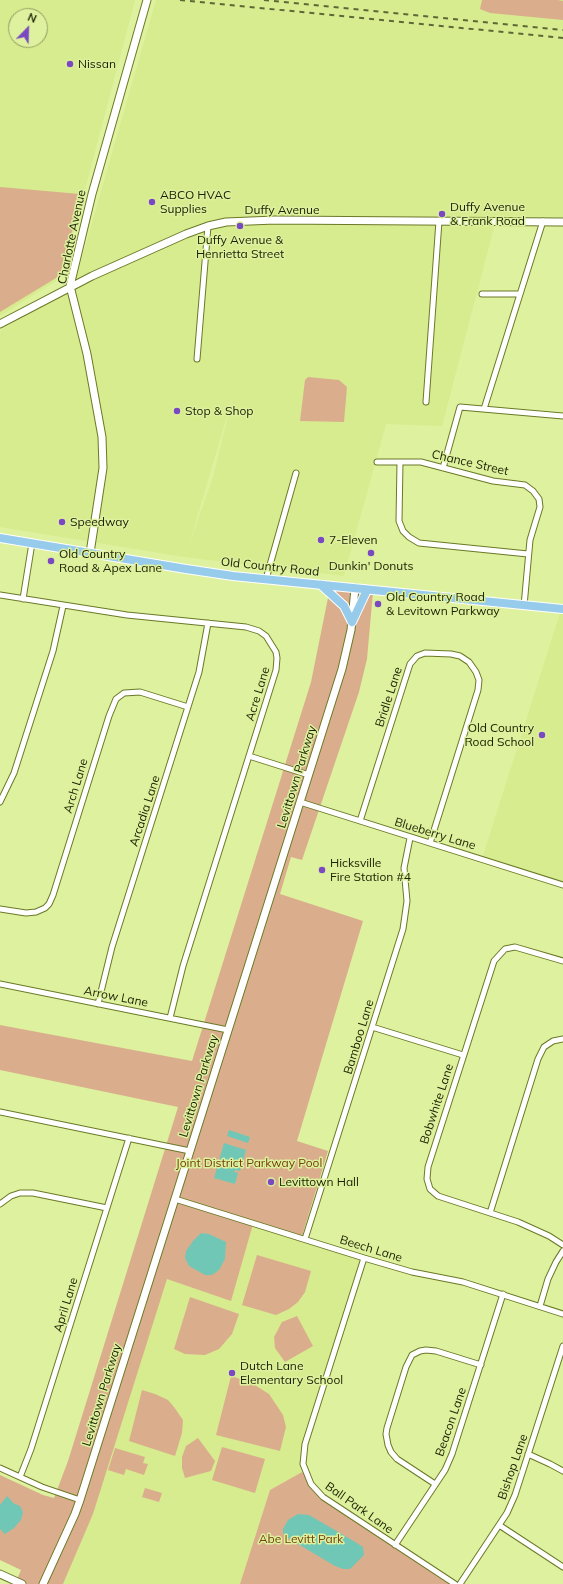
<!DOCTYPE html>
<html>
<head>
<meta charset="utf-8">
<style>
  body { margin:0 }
  #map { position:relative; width:563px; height:1584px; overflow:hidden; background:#def19e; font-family:Mulish,sans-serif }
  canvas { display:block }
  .north { position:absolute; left:8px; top:8px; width:40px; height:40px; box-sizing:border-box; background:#def19e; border:1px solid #909d5f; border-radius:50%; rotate:23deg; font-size:11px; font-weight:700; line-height:16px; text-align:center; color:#1a2000 }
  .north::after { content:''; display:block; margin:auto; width:14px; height:18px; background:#7a49c1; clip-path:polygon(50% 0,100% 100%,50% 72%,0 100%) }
</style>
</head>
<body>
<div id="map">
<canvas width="563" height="1584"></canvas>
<div class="north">N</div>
</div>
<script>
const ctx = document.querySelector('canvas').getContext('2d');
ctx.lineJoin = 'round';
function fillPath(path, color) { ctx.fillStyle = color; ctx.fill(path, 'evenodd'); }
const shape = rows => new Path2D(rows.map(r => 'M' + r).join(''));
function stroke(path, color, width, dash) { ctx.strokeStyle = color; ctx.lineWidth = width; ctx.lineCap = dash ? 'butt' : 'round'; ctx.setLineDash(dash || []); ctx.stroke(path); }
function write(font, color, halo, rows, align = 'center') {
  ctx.font = font + ' Mulish,sans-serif'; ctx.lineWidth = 3; ctx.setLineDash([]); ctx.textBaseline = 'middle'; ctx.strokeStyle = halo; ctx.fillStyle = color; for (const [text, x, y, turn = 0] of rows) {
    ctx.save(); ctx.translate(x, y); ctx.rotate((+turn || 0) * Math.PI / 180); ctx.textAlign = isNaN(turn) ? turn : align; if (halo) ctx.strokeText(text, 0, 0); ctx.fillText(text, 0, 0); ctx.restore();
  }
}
const built = shape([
  [0,0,135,0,62,277,0,316],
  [16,16,40,16,40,40,16,40],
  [156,0,563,0,563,217,497,216,442,426,386,424,344,576,184,557,0,527,0,331,74,285],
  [234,392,213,477,189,545],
  [561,610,563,611,563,884,482,859],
  [253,1224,363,1259,302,1445,302,1472,270,1490,240,1584,63,1584,93,1514,167,1278]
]);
const green = shape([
  [482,0,558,0,563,1,563,20,490,13,480,9],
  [0,187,80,194,80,204,61,271,56,278,0,312],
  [308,377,339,380,347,387,344,422,300,421,305,380],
  [330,588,373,592,367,659,359,692,302,860,291,857,280,894,363,921,297,1141,328,1151,302,1236,253,1224,231,1301,167,1279,93,1514,63,1584,15,1584,21,1570,0,1560,0,1475,43,1495,54,1498,68,1461,178,1107,0,1070,0,1025,192,1061,311,682],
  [257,1255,311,1271,305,1292,298,1302,289,1309,276,1315,242,1305],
  [190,1297,239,1314,232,1334,219,1349,205,1355,185,1354,174,1349],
  [297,1316,313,1346,285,1362,275,1348,274,1337,282,1322],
  [231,1376,250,1382,269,1394,283,1415,286,1427,280,1451,216,1435],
  [142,1390,155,1394,168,1400,174,1407,183,1420,182,1433,175,1456,129,1441],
  [198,1438,215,1461,211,1471,185,1478,182,1468,182,1457,186,1446],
  [222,1447,265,1459,255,1493,212,1480],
  [115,1448,145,1457,143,1463,148,1464,144,1475,126,1469,124,1475,108,1470],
  [302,1472,320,1498,452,1584,240,1584,270,1490],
  [145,1488,162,1493,159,1502,142,1497]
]);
const water = shape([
  [229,1130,250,1137,248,1143,227,1136],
  [224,1143,246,1150,240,1171,235,1170,234,1172,238,1173,235,1184,214,1178],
  [201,1233,209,1234,226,1242,225,1259,219,1270,212,1275,205,1275,189,1266,185,1258,186,1251,193,1241],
  [7,1496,10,1499,13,1503,20,1506,23,1512,21,1520,14,1528,5,1534,0,1529,0,1505],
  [298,1514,309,1515,352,1540,363,1547,364,1555,350,1569,343,1569,335,1566,286,1537,283,1533,283,1529,288,1520]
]);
const street = shape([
  [482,294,520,294],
  [197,359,208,226],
  [426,402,439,221],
  [484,409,543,221],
  [377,462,421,462,493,481,525,485,533,491,539,499,540,507,530,540,524,606],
  [400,462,399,521,403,531,409,537,419,543,528,554],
  [443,468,460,407,563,416],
  [266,579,296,473],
  [0,595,127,615,246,627,259,631,266,636,276,652,277,658,276,670,183,966,170,1018],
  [23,599,32,543],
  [249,756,309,775],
  [0,802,14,773,53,651,63,606],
  [300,802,563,885],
  [360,821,410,664,417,656,425,653,451,654,460,656,469,662,476,672,479,680,478,690,430,843],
  [0,909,26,913,36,912,45,908,49,904,53,895,109,716,116,699,124,693,140,692,188,707],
  [563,961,515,947,505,949,494,961,428,1167,427,1179,430,1189,438,1196,518,1222,549,1236,563,1245],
  [0,984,228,1030],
  [98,1004,112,947,199,672,208,623],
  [372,1027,463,1055],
  [0,1112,190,1151],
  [175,1199,364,1258,412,1272,463,1282,563,1314],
  [0,1204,11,1196,20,1193,33,1193,107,1208],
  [490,1213,538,1059,544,1047,553,1041,563,1039],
  [305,1239,403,929,407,901,404,868,410,838],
  [364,1258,305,1444,303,1464,311,1484,323,1497,455,1584],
  [540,1306,548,1279,556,1262,563,1251],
  [528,1454,550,1464,563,1471],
  [0,1468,42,1487,80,1500],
  [20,1477,31,1449,129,1138],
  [435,1484,397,1459,391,1452,388,1445,386,1434,387,1428,406,1367,412,1355,420,1351,426,1350,436,1351,481,1365],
  [499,1525,563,1567],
  [395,1545,445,1470,452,1454,503,1294],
  [460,1584,507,1513,515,1495,563,1346]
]);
const secondary = shape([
  [0,324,92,276,186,234,208,226,226,222,275,220,563,222],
  [90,553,103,468,102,437,87,354,70,286,92,194,147,0],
  [0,1574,22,1584],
  [43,1584,75,1514,80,1500,342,669,351,630,355,588]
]);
const primary = shape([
  [0,538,186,569,233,576,563,609],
  [321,585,344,606,352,622],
  [352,622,367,590]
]);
const rail = shape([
  [180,0,563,38],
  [264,0,563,30]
]);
const markers = [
  [70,64,4,"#7a49c1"],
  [152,202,4,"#7a49c1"],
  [442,214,4,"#7a49c1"],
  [240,226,4,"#7a49c1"],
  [177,411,4,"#7a49c1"],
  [62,522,4,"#7a49c1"],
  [321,540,4,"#7a49c1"],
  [371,553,4,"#7a49c1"],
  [51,561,4,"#7a49c1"],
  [378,604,4,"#7a49c1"],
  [542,735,4,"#7a49c1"],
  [322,870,4,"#7a49c1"],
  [271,1182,4,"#7a49c1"],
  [232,1373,4,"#7a49c1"]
];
const poiNames = [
  ["Nissan",78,64],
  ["ABCO HVAC",160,195],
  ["Supplies",160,209],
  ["Duffy Avenue",450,207],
  ["& Frank Road",450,221],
  ["Duffy Avenue &",240,240,"center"],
  ["Henrietta Street",240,254,"center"],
  ["Stop & Shop",185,411],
  ["Speedway",70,522],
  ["7-Eleven",329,540],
  ["Old Country",59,554],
  ["Road & Apex Lane",59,568],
  ["Dunkin' Donuts",371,566,"center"],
  ["Old Country Road",386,597],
  ["& Levitown Parkway",386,611],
  ["Old Country",534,728,"right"],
  ["Road School",534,742,"right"],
  ["Hicksville",330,863],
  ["Fire Station #4",330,877],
  ["Levittown Hall",279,1182],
  ["Dutch Lane",240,1366],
  ["Elementary School",240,1380]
];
const streetNames = [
  ["Duffy Avenue",282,210],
  ["Charlotte Avenue",72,237,-78],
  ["Chance Street",470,463,13],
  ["Old Country Road",270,567,6],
  ["Acre Lane",258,694,-73],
  ["Bridle Lane",389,697,-72],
  ["Levittown Parkway",297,777,-73],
  ["Arch Lane",76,786,-73],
  ["Arcadia Lane",145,811,-72],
  ["Blueberry Lane",435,834,17],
  ["Arrow Lane",116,997,11],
  ["Bamboo Lane",359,1037,-73],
  ["Levittown Parkway",199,1086,-73],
  ["Bobwhite Lane",437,1104,-72],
  ["Beech Lane",371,1249,17],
  ["April Lane",66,1305,-73],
  ["Levittown Parkway",102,1395,-73],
  ["Beacon Lane",451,1422,-71],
  ["Bishop Lane",513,1467,-71],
  ["Ball Park Lane",359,1508,35]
];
const parkNames = [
  ["Joint District Parkway Pool",249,1163],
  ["Abe Levitt Park",301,1539]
];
fillPath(built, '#d7eb8f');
fillPath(green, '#daae8c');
fillPath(water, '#71c7b5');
stroke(street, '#6b7927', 7);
stroke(secondary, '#6b7927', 9);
stroke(primary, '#fff', 10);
stroke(street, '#fff', 5);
stroke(secondary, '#fff', 7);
stroke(primary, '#97cbeb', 8);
stroke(rail, '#5e6837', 2, [5, 5]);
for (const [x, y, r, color] of markers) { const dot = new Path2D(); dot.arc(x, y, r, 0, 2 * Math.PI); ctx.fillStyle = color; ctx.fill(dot); stroke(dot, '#def19e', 1.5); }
write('12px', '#1a2000', '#def19e', poiNames, 'left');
write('12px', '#1a2000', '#def19e', streetNames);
write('12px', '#74400d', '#def19e', parkNames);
</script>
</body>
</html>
